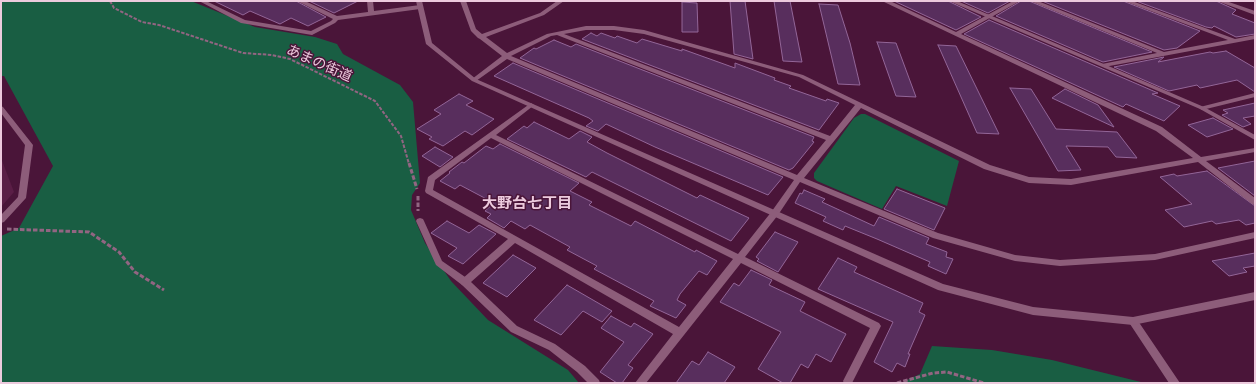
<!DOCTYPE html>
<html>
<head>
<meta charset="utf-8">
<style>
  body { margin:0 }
  #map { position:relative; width:1256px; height:384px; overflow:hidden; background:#4a1539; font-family:"Varela Round",sans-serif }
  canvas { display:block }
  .frame { position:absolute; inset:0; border:2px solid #eccadd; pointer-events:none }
</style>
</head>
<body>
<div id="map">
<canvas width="1256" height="384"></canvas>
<div class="frame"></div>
</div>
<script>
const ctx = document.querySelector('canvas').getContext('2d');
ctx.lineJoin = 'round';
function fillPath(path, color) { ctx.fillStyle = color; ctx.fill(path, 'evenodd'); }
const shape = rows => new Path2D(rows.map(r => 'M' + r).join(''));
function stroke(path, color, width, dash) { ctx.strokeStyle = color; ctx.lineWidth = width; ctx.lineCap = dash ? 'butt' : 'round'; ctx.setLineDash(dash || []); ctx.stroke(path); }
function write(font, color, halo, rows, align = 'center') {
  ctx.font = font + ' "Varela Round","Noto Sans JP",sans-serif'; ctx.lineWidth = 3; ctx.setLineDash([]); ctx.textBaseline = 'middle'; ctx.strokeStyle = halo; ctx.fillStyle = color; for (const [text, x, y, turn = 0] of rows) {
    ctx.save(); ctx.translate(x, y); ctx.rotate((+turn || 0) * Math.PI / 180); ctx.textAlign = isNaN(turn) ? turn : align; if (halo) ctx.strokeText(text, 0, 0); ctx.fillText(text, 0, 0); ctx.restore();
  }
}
const built = shape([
  [1,158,14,192,1,207]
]);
const green = shape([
  [1,1,191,1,255,27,315,37,337,44,343,54,400,85,413,102,420,183,412,195,411,210,425,243,451,281,488,320,568,370,579,383,1,383,1,236,19,228,53,166,4,76,1,76],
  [861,114,865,114,959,161,947,206,896,186,882,209,817,181,814,178,814,173,854,118],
  [932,346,992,350,1052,360,1145,383,901,383,920,374]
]);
const building = shape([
  [214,1,296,1,326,17,308,26,291,18,280,24,250,11,243,15,214,1],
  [309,1,358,1,334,13,309,1],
  [730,1,745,1,753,59,734,54,730,1],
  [774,1,790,1,802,62,783,61,774,1],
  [894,1,948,1,981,17,956,30,894,1],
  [961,1,1010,1,988,13,961,1],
  [1021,1,1029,1,1152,52,1103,62,996,16,1021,1],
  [1042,1,1123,1,1200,31,1177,48,1164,50,1042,1],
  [1136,1,1216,1,1236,10,1232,14,1255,23,1255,34,1236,37,1214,26,1212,28,1206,27,1136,1],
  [682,2,697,3,698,32,682,32,682,2],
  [819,4,838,5,850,43,860,85,838,84,819,4],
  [989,20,1158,93,1152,94,1180,106,1164,121,1126,104,1123,107,964,34,989,20],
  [591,33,597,36,601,33,615,38,617,36,637,43,642,39,682,51,682,49,735,68,735,63,775,78,774,80,791,86,789,88,826,101,827,99,839,103,819,130,582,39,591,33],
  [554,40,571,47,576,44,814,137,812,141,814,142,793,168,789,170,520,58,534,48,536,49,554,40],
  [877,42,896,43,916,97,896,96,877,42],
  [938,45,956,46,999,134,977,133,938,45],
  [1226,51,1255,68,1255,92,1237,80,1200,88,1197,85,1169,91,1114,67,1164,57,1158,62,1210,52,1213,53,1226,51],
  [513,63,783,177,768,195,655,147,606,124,598,131,586,126,593,121,589,118,494,76,513,63],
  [1010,88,1031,89,1056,129,1117,132,1137,158,1116,157,1108,147,1066,146,1081,170,1058,171,1010,88],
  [1065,89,1098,105,1114,127,1052,98,1065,89],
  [459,94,473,101,466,105,494,119,472,135,465,131,443,146,429,139,432,137,417,129,441,114,434,110,459,94],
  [1255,103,1255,116,1243,118,1251,124,1243,127,1222,115,1228,113,1223,110,1255,103],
  [1213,118,1233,129,1207,137,1188,125,1213,118],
  [534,122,569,139,580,131,592,137,587,142,607,153,697,198,700,195,749,218,731,241,592,172,586,177,507,139,524,126,527,128,534,122],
  [500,144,579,183,570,191,592,202,589,205,631,226,635,221,695,252,696,250,717,261,707,275,699,271,680,294,677,300,686,305,676,318,650,306,654,301,594,269,597,266,567,250,570,247,530,225,525,229,511,221,504,228,487,218,491,214,485,211,494,203,460,185,455,189,440,181,450,173,449,172,462,162,464,163,486,146,493,149,500,144],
  [435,147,453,157,440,167,422,156,435,147],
  [1255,161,1255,196,1218,168,1255,161],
  [1207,171,1255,206,1255,223,1246,225,1239,220,1216,224,1212,221,1184,227,1165,210,1192,204,1160,177,1174,174,1177,176,1207,171],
  [897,189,945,208,934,230,884,209,897,189],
  [804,190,825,199,822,202,874,226,879,217,929,238,926,244,947,252,946,257,953,259,946,274,928,266,930,262,877,239,845,226,843,230,823,221,826,217,795,203,800,193,802,194,804,190],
  [447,221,469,233,479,225,496,234,463,264,448,256,457,248,431,233,447,221],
  [775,232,798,242,778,272,757,261,759,259,756,257,775,232],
  [1255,253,1255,266,1243,268,1247,272,1229,276,1212,261,1255,253],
  [513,255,536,268,507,297,483,283,513,255],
  [838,258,857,267,854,272,923,303,919,312,925,315,908,354,910,354,905,367,897,363,892,372,874,362,893,322,818,289,838,258],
  [751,270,772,280,769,285,805,302,800,311,846,334,831,362,816,354,808,368,801,364,790,383,783,383,758,369,781,332,720,302,734,283,739,286,751,270],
  [567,285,612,311,602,322,583,311,561,335,534,320,567,285],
  [611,316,631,327,634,323,653,334,628,365,633,368,622,383,617,383,600,372,624,342,601,328,611,316],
  [708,352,735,367,724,383,676,383,692,361,699,365,708,352]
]);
const pathFar1 = shape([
  [110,1,114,8,142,22,159,25,243,53,272,55,290,59,375,101,401,136,409,164]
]);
const path = shape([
  [409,163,417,189],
  [418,196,418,211],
  [7,229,89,232,119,252,135,272,164,290],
  [897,383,933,373,947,372,984,383]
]);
const service = shape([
  [420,218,423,219,424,221,442,261,468,279,470,282,468,285,465,286,462,285,436,265,416,221,417,219,420,218]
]);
const minor = shape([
  [199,1,206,1,245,20,311,31,331,21,333,19,297,1,305,1,337,16,368,12,367,1,373,1,374,11,420,5,423,7,420,9,338,20,335,23,312,35,241,23,199,1],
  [460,1,466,1,476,29,482,34,540,13,557,1,564,1,544,15,486,37,507,53,547,34,586,26,614,26,644,30,803,75,990,165,1029,177,1071,179,1193,158,1156,131,882,1,890,1,956,32,1013,1,1020,1,961,34,1162,127,1201,157,1255,148,1255,152,1206,161,1255,198,1255,205,1252,204,1198,162,1071,185,1029,183,984,169,861,108,804,178,938,233,1015,255,1060,260,1155,254,1255,232,1255,238,1155,260,1060,266,1015,261,933,238,800,182,778,215,745,257,879,323,881,326,852,383,844,383,843,381,870,328,741,263,646,383,635,383,673,334,515,243,471,282,517,326,555,344,585,366,599,380,600,383,588,383,577,372,549,350,511,332,462,285,460,282,462,279,508,239,426,193,425,191,428,177,531,103,534,105,533,106,496,135,738,254,772,211,794,180,507,59,476,81,472,81,472,79,502,56,480,39,478,38,471,31,460,1],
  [586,30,614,30,644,34,799,77,855,105,830,136,564,34,586,30],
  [557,35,826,140,797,175,511,56,551,36,557,35],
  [491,138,733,259,679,327,433,190,435,180,491,138],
  [1030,1,1038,1,1164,52,1228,40,1124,1,1132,1,1235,39,1255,35,1255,39,1104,67,1102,66,1102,64,1157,53,1030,1],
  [1217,1,1226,1,1255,11,1255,15,1217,1],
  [1255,93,1255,97,1202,110,1199,108,1200,107,1255,93],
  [1,106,3,107,33,145,26,198,4,222,1,223,1,215,18,197,25,145,1,113,1,106],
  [1133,317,1136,318,1180,383,1169,383,1130,324,1128,321,1130,318,1133,317]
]);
const tertiary = shape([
  [416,1,422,1,432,43,476,79,943,284,1033,307,1133,317,1255,292,1255,300,1133,325,1033,315,938,290,472,81,426,44,416,1],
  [949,1,957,1,1204,107,1255,135,1255,140,1200,109,949,1]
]);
const streetNames = [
  ["あまの街道",319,64,24]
];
const neighbourhoodNames = [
  ["大野台七丁目",527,204]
];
fillPath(built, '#5a1e46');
fillPath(green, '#195e43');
fillPath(building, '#582e5d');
stroke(building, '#936698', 1);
stroke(pathFar1, '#926582', 2, [3.5, 1.5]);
stroke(path, '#926582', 3, [4.5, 2]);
fillPath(service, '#8d5d7a');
fillPath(minor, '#8d5d7a');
fillPath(tertiary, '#8d5d7a');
write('14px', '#eccadd', '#4a1539', streetNames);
write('bold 15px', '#eccadd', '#4a1539', neighbourhoodNames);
</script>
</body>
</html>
